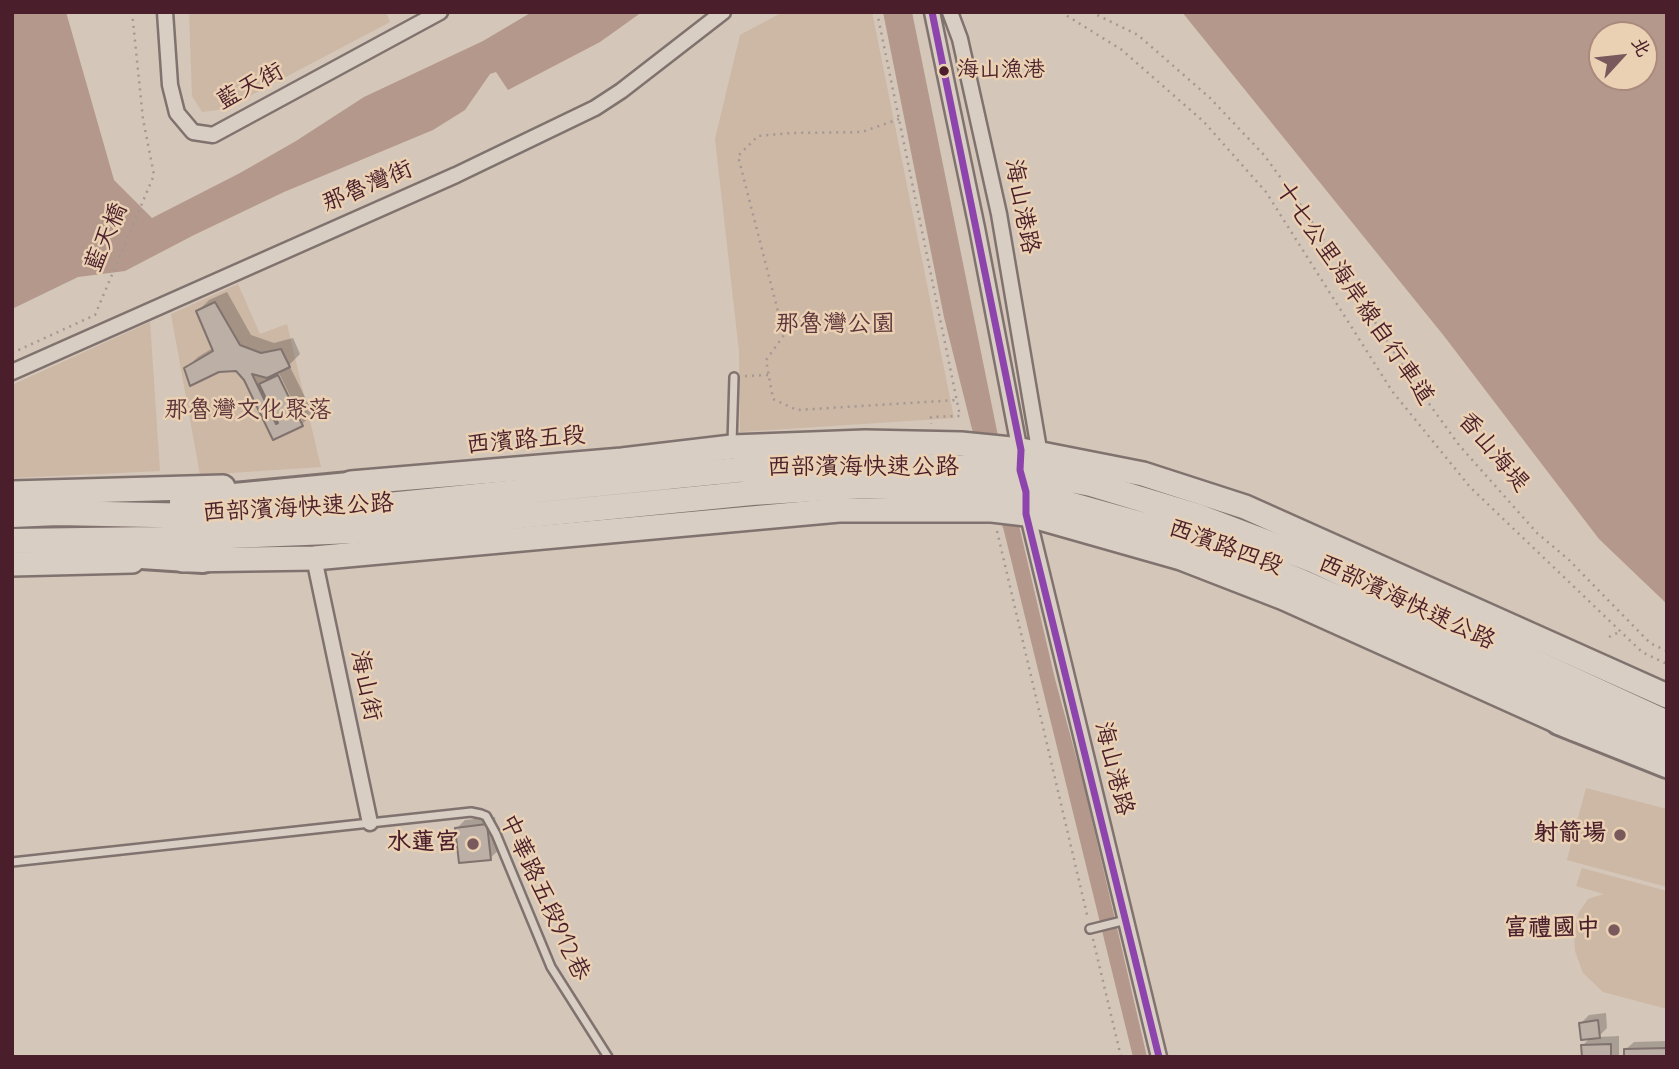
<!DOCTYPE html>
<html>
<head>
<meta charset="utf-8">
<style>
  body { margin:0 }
  #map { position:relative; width:1679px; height:1069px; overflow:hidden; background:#d4c6b8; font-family:Mynerve,"LXGW WenKai TC",sans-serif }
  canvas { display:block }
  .frame { position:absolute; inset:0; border:14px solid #4a1f2b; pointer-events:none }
  .north { position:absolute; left:1588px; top:21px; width:70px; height:70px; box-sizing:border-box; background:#ebd1b3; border:2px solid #ab8a7d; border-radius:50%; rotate:63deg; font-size:19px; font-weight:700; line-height:28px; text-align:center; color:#4a1f2b }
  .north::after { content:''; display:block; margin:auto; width:24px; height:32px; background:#7a595c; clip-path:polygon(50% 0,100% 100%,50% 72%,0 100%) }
</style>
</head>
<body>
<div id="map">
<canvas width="1679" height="1069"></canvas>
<div class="frame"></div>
<div class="north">北</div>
</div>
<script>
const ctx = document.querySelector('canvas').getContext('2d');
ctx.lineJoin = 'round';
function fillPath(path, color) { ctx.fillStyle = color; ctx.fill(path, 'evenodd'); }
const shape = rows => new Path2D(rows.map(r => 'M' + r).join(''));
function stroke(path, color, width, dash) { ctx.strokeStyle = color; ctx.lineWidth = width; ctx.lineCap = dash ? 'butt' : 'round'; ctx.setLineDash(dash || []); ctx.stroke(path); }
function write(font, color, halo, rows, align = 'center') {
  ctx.font = font + ' Mynerve,"LXGW WenKai TC",sans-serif'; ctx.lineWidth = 5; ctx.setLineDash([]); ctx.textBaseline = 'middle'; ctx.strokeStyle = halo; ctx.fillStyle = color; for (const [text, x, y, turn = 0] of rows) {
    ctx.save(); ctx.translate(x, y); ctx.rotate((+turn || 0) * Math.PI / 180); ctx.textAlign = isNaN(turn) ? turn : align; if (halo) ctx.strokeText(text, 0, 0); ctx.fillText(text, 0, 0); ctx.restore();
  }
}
const green = shape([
  [189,12,386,12,390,22,225,109,202,112,192,96],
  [783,12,872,12,954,418,740,432,739,351,715,139,740,35],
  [238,284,260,334,287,324,321,467,200,475,171,314],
  [150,322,160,471,12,478,12,385],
  [1586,788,1667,809,1667,887,1567,860],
  [1582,868,1667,891,1667,1009,1603,992,1583,973,1575,951,1574,931,1579,912,1588,899,1604,894,1576,886]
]);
const water = shape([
  [12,12,66,12,114,180,152,218,240,173,296,141,364,97,483,41,532,12,642,12,600,42,508,90,496,72,490,74,465,110,433,130,284,192,194,235,125,271,78,277,12,309],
  [883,12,912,12,998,436,1055,679,1084,786,1147,1057,1133,1057,1004,531,972,429,944,317],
  [1182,12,1667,12,1667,604,1599,539,1444,336],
  [1602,35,1644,35,1644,77,1602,77]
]);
const shadow = shape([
  [227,292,251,335,274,343,293,338,300,354,289,365,313,413,302,424,274,438,246,379,236,369,186,368,198,357,213,348,198,311,209,300],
  [276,367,303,422,299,422,272,368],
  [495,817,499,850,490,858,457,828,465,820],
  [1606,1013,1607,1028,1598,1037,1619,1036,1619,1057,1583,1057,1583,1045,1591,1037,1581,1023,1589,1015],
  [1667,1041,1667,1057,1625,1050,1634,1042]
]);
const building = shape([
  [215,302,240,345,261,353,281,349,290,367,267,378,252,374,276,424,278,423,259,384,278,375,303,426,273,440,244,380,236,371,219,372,190,386,184,368,213,351,196,311,215,302],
  [487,824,491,860,459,863,455,828,487,824],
  [1598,1020,1600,1038,1581,1040,1579,1023,1598,1020],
  [1611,1044,1611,1057,1582,1057,1581,1045,1611,1044],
  [1667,1048,1667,1057,1624,1057,1624,1049,1667,1048]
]);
const path = shape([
  [877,12,960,416,931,417,931,424],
  [1061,12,1122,50,1204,122,1266,192,1392,391,1470,487,1642,652,1667,664],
  [1091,12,1138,35,1210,98,1264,155,1305,211,1409,376,1459,445,1537,533,1569,560,1650,643,1667,651],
  [899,119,862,132,791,133,758,136,738,156,784,335,766,360,773,399,797,410,957,400],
  [12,353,95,315,154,175,143,119,132,12],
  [745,376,769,375],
  [997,531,1088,919],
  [1609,637,1621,631],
  [1093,939,1121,1057]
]);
const service = shape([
  [732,443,734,377],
  [12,862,471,812,481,814,486,816,496,834,551,967,608,1057],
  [1090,929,1126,920]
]);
const minor = shape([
  [165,12,170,85,177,113,193,132,213,135,440,12],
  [932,12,977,228,1021,457],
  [950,12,960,39,999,214,1041,461],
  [12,372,456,175,595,108,621,91,723,12],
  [1026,508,1159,1057],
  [314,558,370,823]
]);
const primary = shape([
  [351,483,622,460,732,447,865,442,961,444,1021,450,1143,474,1245,507,1667,696],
  [12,493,223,487],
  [183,560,314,558,839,510,992,510,1026,514,1181,558,1284,598,1575,729],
  [12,564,132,561]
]);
const trunk = shape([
  [182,501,370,483],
  [12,515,58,513,201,516,378,506,737,470,848,463,1020,470,1091,484,1197,516,1313,560,1667,723],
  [12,541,156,539,379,530,752,493,862,486,1026,492,1194,539,1302,582,1667,745],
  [111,554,203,560],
  [1559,722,1667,765]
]);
const bus1 = shape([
  [932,12,1021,450,1020,470,1026,492,1026,514,1159,1057]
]);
const markers = [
  [944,71,6,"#4a1f2b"],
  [1620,835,7,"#7a595c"],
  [473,844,7,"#7a595c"],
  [1614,930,7,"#7a595c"]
];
const busNames = [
  ["海山漁港",957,71]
];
const streetNames = [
  ["藍天街",251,88,-28],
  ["那魯灣街",368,188,-23],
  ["海山港路",1020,207,79],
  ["藍天橋",108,238,-67],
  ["十七公里海岸線自行車道",1353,294,56],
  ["西濱路五段",526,442,-5],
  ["香山海堤",1492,453,50],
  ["西部濱海快速公路",863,469],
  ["西部濱海快速公路",298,510,-3],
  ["西濱路四段",1225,549,20],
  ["西部濱海快速公路",1406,604,25],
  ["海山街",364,686,78],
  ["海山港路",1112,769,76],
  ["中華路五段912巷",543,898,65]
];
const parkNames = [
  ["那魯灣公園",835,326],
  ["那魯灣文化聚落",248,412]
];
const poiNames = [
  ["射箭場",1606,835],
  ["水蓮宮",459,844],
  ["富禮國中",1600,930]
];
fillPath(green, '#cdb7a5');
fillPath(water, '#b3988b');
fillPath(shadow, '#0003');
fillPath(building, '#bbafa6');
stroke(building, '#80726e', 2);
stroke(service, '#80726e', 12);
stroke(minor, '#80726e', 19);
stroke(primary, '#80726e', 28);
stroke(trunk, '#80726e', 30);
stroke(path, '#a49893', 2.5, [2, 5]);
stroke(service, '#d8cec3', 7);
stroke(minor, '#d8cec3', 14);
stroke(primary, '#d8cec3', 23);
stroke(trunk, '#d8cec3', 24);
stroke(bus1, '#8e44ad', 7);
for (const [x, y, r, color] of markers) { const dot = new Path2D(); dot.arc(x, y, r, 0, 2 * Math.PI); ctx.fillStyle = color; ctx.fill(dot); stroke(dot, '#ebd1b3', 2.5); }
write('22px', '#4a1f2b', '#ebd1b3', busNames, 'left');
write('24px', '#4a1f2b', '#ebd1b3', streetNames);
write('24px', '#5d343b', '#ebd1b3', parkNames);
write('bold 24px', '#4a1f2b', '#ebd1b3', poiNames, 'right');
</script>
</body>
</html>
